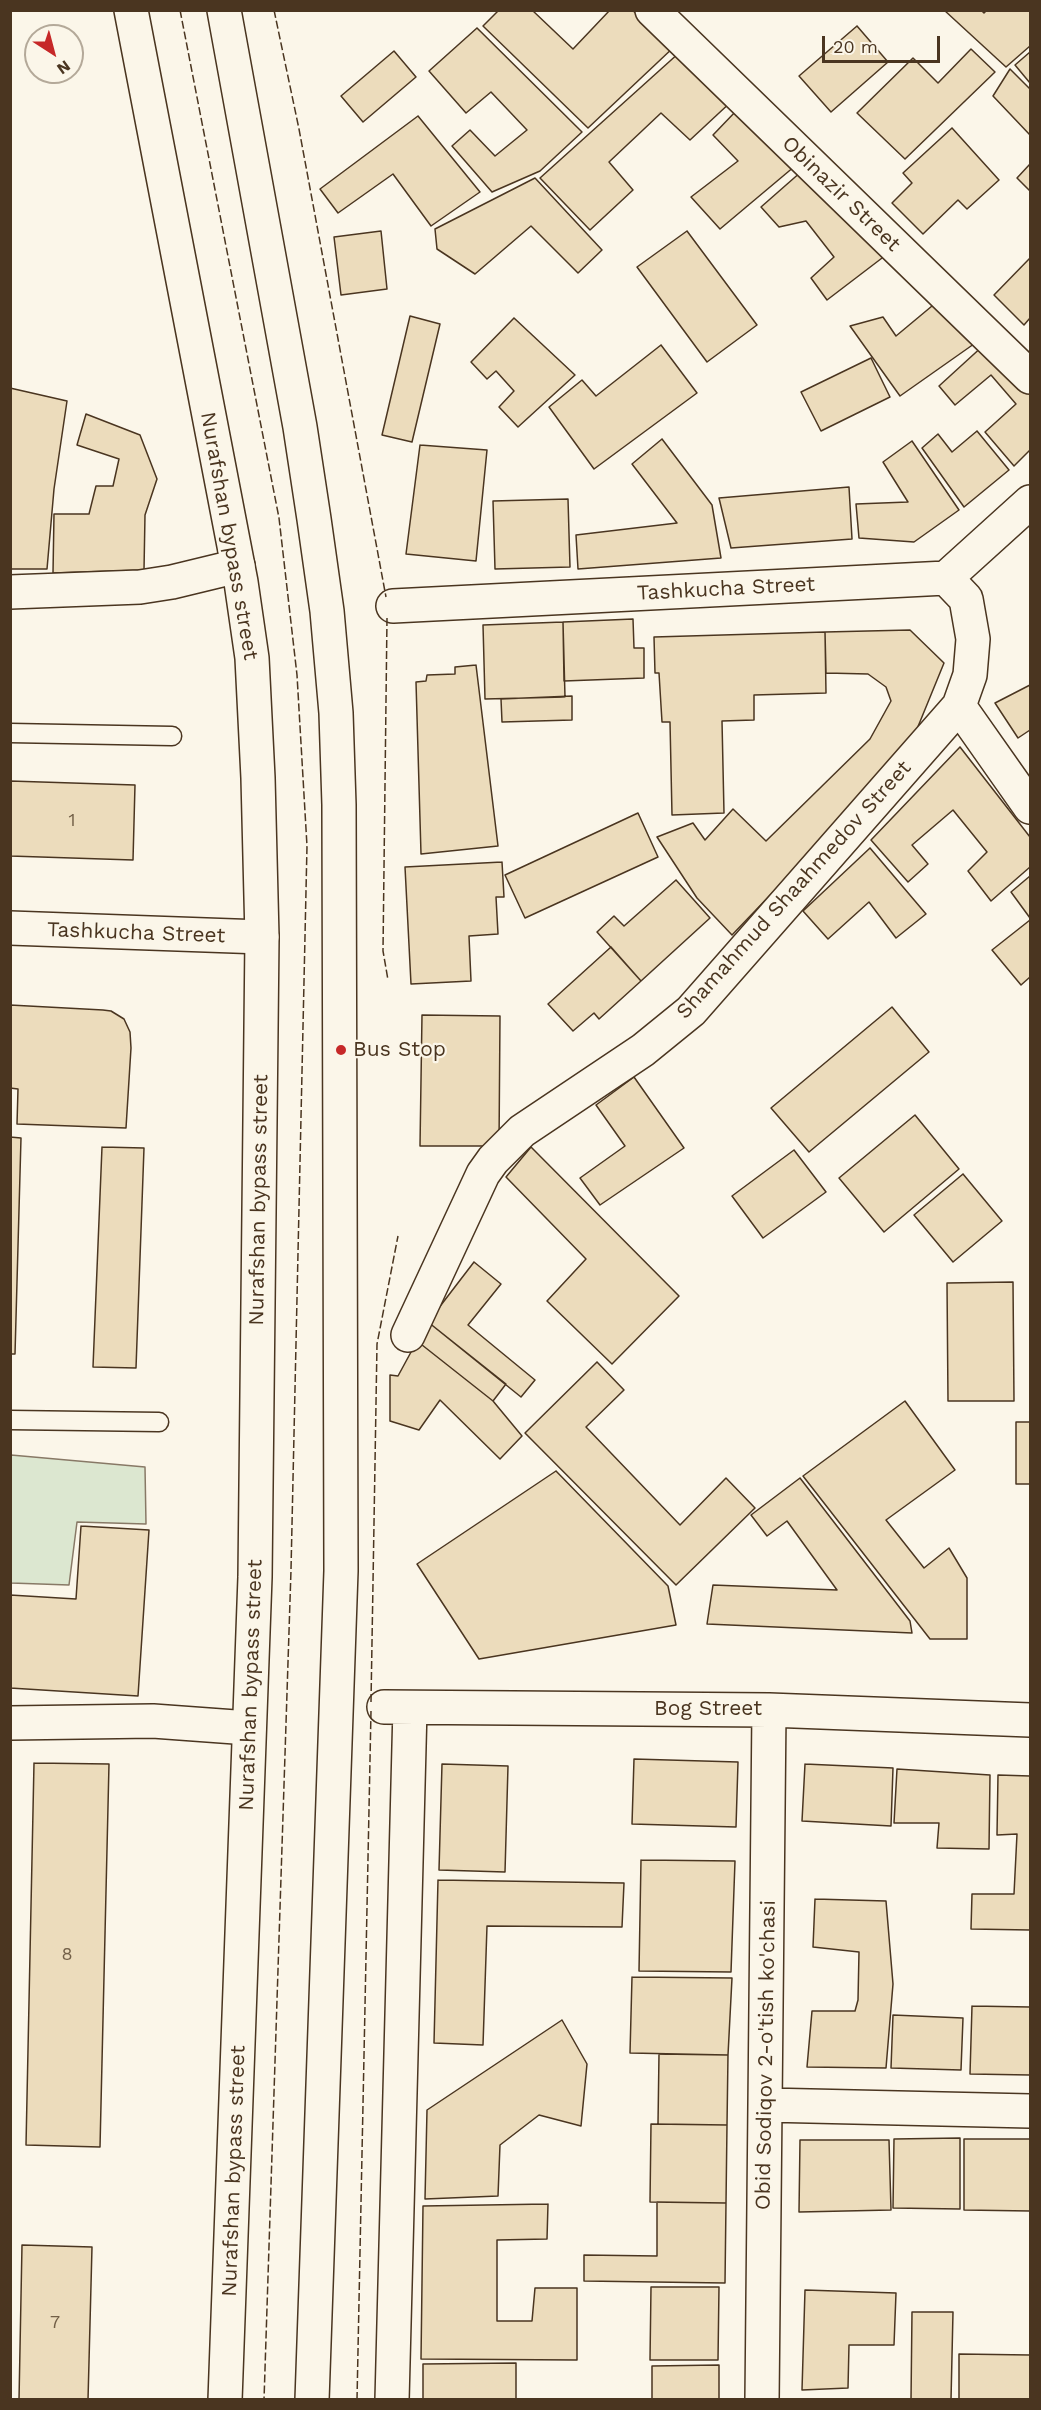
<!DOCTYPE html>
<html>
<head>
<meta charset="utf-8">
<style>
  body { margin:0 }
  #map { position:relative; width:1041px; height:2410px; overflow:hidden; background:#fbf6e9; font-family:"Work Sans",sans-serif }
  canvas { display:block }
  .frame { position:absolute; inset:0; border:12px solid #4a3520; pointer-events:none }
  .north { position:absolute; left:24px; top:24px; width:60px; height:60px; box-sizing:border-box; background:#fbf6e9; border:2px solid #b4a999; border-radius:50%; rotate:144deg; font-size:16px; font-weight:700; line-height:24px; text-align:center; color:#4a3520 }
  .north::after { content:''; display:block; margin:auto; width:21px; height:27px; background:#c62828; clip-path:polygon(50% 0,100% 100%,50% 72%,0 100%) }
  .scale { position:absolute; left:822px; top:36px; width:118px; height:27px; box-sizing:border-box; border:3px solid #4a3520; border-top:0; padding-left:8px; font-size:18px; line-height:21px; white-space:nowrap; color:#4a3520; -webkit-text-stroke:4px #fbf6e9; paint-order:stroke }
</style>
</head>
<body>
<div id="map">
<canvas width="1041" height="2410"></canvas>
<div class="frame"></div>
<div class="north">N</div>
<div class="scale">20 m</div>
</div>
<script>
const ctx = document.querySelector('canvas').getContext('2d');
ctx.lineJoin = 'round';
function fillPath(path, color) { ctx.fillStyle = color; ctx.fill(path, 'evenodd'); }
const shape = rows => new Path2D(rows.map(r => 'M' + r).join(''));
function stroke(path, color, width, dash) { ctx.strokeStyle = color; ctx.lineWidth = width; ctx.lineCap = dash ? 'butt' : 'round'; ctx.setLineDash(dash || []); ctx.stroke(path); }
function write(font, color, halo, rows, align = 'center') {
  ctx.font = font + ' "Work Sans",sans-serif'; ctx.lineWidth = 4.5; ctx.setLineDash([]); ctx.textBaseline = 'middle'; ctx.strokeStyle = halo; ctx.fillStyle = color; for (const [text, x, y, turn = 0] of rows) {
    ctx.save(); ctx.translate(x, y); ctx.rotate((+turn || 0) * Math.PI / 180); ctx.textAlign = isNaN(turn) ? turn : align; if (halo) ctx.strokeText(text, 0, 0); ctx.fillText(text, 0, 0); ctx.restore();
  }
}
const green = shape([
  [11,1455,145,1467,146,1524,77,1522,69,1585,11,1583,11,1455]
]);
const building = shape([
  [499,10,532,10,573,49,610,10,632,10,675,46,588,128,483,26,499,10],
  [944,10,981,10,984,13,987,10,1030,10,1030,46,1006,67,944,10],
  [857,26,888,62,831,112,799,76,857,26],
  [477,28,582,132,540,171,492,192,452,146,470,130,495,156,527,130,491,92,466,113,429,71,477,28],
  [971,49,995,72,905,159,857,113,913,58,938,83,971,49],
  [394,51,416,77,363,122,341,96,394,51],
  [680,52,733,100,690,140,661,113,609,162,633,190,590,230,540,178,680,52],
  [1030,52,1030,83,1015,65,1030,52],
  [1010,69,1030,89,1030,135,993,96,1010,69],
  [737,110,795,166,720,229,691,197,738,161,713,135,737,110],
  [418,116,480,192,431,226,393,174,338,213,320,189,418,116],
  [952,128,999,180,967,209,958,200,923,234,892,203,912,183,903,173,952,128],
  [1030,164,1030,191,1017,178,1030,164],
  [802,171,886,255,827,300,811,278,834,257,806,221,779,227,761,207,802,171],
  [535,178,602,250,578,273,531,226,475,274,437,249,435,229,535,178],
  [381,231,387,289,341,295,334,237,381,231],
  [687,231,757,325,707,362,637,267,687,231],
  [1030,258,1030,318,1024,325,994,295,1030,258],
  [938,301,981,339,900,396,850,326,883,317,896,336,938,301],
  [410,316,440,324,412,442,382,435,410,316],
  [514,318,575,375,518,427,499,407,514,391,496,371,487,379,471,362,514,318],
  [985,344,1030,387,1030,450,1014,466,985,432,1016,404,991,375,955,405,939,386,985,344],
  [661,345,697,393,594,469,549,407,582,380,596,396,661,345],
  [871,358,890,397,821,431,801,392,871,358],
  [10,388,67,401,54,489,47,569,10,569,10,388],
  [86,414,140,435,157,479,145,515,144,570,53,573,54,514,89,514,96,486,113,486,119,459,77,445,86,414],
  [977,431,1009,470,964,507,922,448,938,434,952,452,977,431],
  [662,439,712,505,721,558,578,569,576,535,677,523,632,464,662,439],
  [912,441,959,510,914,542,859,538,856,504,908,502,883,462,912,441],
  [420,445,487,450,476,561,406,554,420,445],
  [849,487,852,539,731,548,719,498,849,487],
  [568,499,570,567,495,569,493,501,568,499],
  [633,619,634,648,644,648,644,678,564,681,563,622,633,619],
  [563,622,565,697,485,699,483,625,563,622],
  [910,630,944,663,908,751,732,935,697,898,657,837,693,823,705,840,733,809,766,841,870,739,891,701,886,687,868,674,826,673,825,632,910,630],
  [825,632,826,693,754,695,754,720,722,721,724,813,672,815,670,722,662,722,659,673,655,673,654,637,825,632],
  [476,665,498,846,421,854,416,682,426,681,427,675,455,674,455,667,476,665],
  [1030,685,1030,730,1018,738,995,703,1030,685],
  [572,696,572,720,502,722,501,699,572,696],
  [960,747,1030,837,1030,867,991,901,968,871,987,852,953,810,912,845,928,864,908,882,871,840,960,747],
  [10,781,135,785,133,860,10,856,10,781],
  [638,813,658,857,525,918,505,875,638,813],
  [870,848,926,914,896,938,869,902,828,939,803,911,870,848],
  [502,862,504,897,496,897,498,934,469,936,471,981,411,984,405,867,502,862],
  [1030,876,1030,918,1011,892,1030,876],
  [676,880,710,918,641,981,597,932,614,916,624,926,676,880],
  [1030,920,1030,977,1021,985,992,950,1030,920],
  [611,947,641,981,599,1019,594,1013,573,1031,548,1004,611,947],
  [10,1005,103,1010,111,1011,124,1019,130,1032,131,1048,126,1128,17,1124,18,1089,10,1088,10,1005],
  [892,1007,929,1052,809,1152,771,1108,892,1007],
  [422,1015,500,1016,499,1146,420,1146,422,1015],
  [634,1077,684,1148,600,1205,580,1178,625,1146,596,1105,634,1077],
  [915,1115,959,1169,884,1232,839,1178,915,1115],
  [10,1137,21,1138,15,1354,10,1354,10,1137],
  [102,1147,144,1148,136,1368,93,1367,102,1147],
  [531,1147,679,1296,612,1364,547,1301,586,1259,506,1177,531,1147],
  [794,1150,826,1192,763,1238,732,1196,794,1150],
  [963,1174,1002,1221,953,1262,914,1215,963,1174],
  [474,1262,501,1284,468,1325,535,1380,521,1397,428,1322,474,1262],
  [1013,1282,1014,1401,948,1401,947,1283,1013,1282],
  [428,1322,506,1384,493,1401,417,1341,428,1322],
  [417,1341,493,1401,522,1436,500,1459,440,1400,419,1430,390,1421,390,1375,398,1376,417,1341],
  [597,1362,624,1390,586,1427,680,1525,726,1478,755,1508,676,1585,525,1433,597,1362],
  [905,1401,955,1470,886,1520,924,1568,949,1548,967,1578,967,1639,930,1639,803,1476,905,1401],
  [1016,1422,1030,1422,1030,1484,1016,1484,1016,1422],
  [556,1471,668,1586,676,1625,479,1659,417,1564,556,1471],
  [800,1478,910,1621,912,1633,707,1624,713,1585,837,1590,787,1521,767,1536,751,1515,800,1478],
  [81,1526,149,1530,138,1696,10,1688,10,1595,76,1599,81,1526],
  [634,1759,738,1762,736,1827,632,1824,634,1759],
  [34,1763,109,1764,100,2147,26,2145,34,1763],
  [442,1764,508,1766,505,1872,439,1870,442,1764],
  [805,1764,893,1768,891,1826,802,1821,805,1764],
  [897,1769,990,1775,989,1849,937,1848,939,1823,894,1823,897,1769],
  [998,1775,1030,1776,1030,1930,971,1929,972,1894,1014,1894,1017,1834,997,1835,998,1775],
  [641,1860,735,1861,731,1972,639,1971,641,1860],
  [438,1880,624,1883,622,1927,487,1926,483,2045,434,2043,438,1880],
  [815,1899,886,1901,893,1984,886,2068,807,2067,812,2011,855,2011,858,2000,859,1952,813,1947,815,1899],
  [632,1977,732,1978,728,2055,630,2053,632,1977],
  [972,2006,1030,2007,1030,2075,970,2074,972,2006],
  [893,2015,963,2018,961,2070,891,2068,893,2015],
  [562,2020,587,2064,581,2126,539,2115,500,2145,498,2196,425,2199,427,2110,562,2020],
  [659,2054,728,2055,727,2125,658,2124,659,2054],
  [651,2124,727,2125,726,2203,650,2202,651,2124],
  [960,2138,960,2209,893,2208,894,2139,960,2138],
  [964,2139,1030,2139,1030,2211,964,2210,964,2139],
  [800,2140,889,2140,891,2210,799,2212,800,2140],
  [657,2202,726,2203,725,2283,584,2281,584,2255,657,2256,657,2202],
  [548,2204,547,2239,497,2240,497,2321,532,2321,535,2288,577,2288,577,2360,421,2359,423,2206,548,2204],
  [22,2245,92,2247,88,2400,19,2400,22,2245],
  [651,2287,719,2287,718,2360,650,2360,651,2287],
  [805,2290,896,2293,894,2345,849,2345,848,2388,802,2390,805,2290],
  [912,2312,953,2312,951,2400,911,2400,912,2312],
  [959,2354,1030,2355,1030,2400,959,2400,959,2354],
  [516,2363,516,2400,423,2400,423,2364,516,2363],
  [719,2365,719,2400,652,2400,652,2366,719,2365]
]);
const service = shape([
  [10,733,172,736],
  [10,1420,159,1422]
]);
const minor = shape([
  [652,10,1030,377],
  [10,592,140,587,172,582,238,566],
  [393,606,946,578,1030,502],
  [959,706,1030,807],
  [10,928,262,937],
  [408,1335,483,1174,493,1160,522,1131,643,1050,691,1011,959,706,970,675,973,639,966,599,946,578],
  [384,1707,769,1710,1030,1720],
  [10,1723,153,1721,249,1728],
  [766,2105,1030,2111],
  [392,2400,410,1708],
  [762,2400,769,1710]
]);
const primary = shape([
  [131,10,241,582,252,658,258,778,262,937,255,1577,225,2400],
  [224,10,300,427,314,519,327,611,336,713,339,805,341,1571,312,2400]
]);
const fence = shape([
  [180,10,279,518,297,675,307,846,291,1570,264,2400],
  [274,10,299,129,386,597],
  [387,618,383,951,388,980],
  [371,1702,377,1344,398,1236],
  [357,2400,371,1711]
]);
const markers = [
  [341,1050,6,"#c62828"]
];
const numberNames = [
  ["1",72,821],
  ["8",67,1955],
  ["7",55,2323]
];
const streetNames = [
  ["Obinazir Street",841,194,44],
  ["Nurafshan bypass street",229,536,80],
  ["Tashkucha Street",726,589,-3],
  ["Shamahmud Shaahmedov Street",794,890,-48],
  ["Tashkucha Street",136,933,2],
  ["Nurafshan bypass street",259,1200,-89],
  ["Nurafshan bypass street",251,1685,-88],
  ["Bog Street",708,1709],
  ["Obid Sodiqov 2-o'tish ko'chasi",766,2055,-89],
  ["Nurafshan bypass street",234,2171,-88]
];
const poiNames = [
  ["Bus Stop",353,1050]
];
fillPath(green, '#dce7d0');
stroke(green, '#887966', 1.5);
fillPath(building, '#ecdcbc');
stroke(building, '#4a3520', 1.5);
stroke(service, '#4a3520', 21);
stroke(minor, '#4a3520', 36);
stroke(primary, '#4a3520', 36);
stroke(service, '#fbf6e9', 18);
stroke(minor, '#fbf6e9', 33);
stroke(primary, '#fbf6e9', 33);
stroke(fence, '#4a3520', 1.5, [8, 3]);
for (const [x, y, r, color] of markers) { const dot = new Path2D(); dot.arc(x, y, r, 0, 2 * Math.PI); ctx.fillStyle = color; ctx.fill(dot); stroke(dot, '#fbf6e9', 2); }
write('18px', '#725f47', null, numberNames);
write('21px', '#4a3520', '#fbf6e9', streetNames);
write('21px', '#4a3520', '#fbf6e9', poiNames, 'left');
</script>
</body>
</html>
